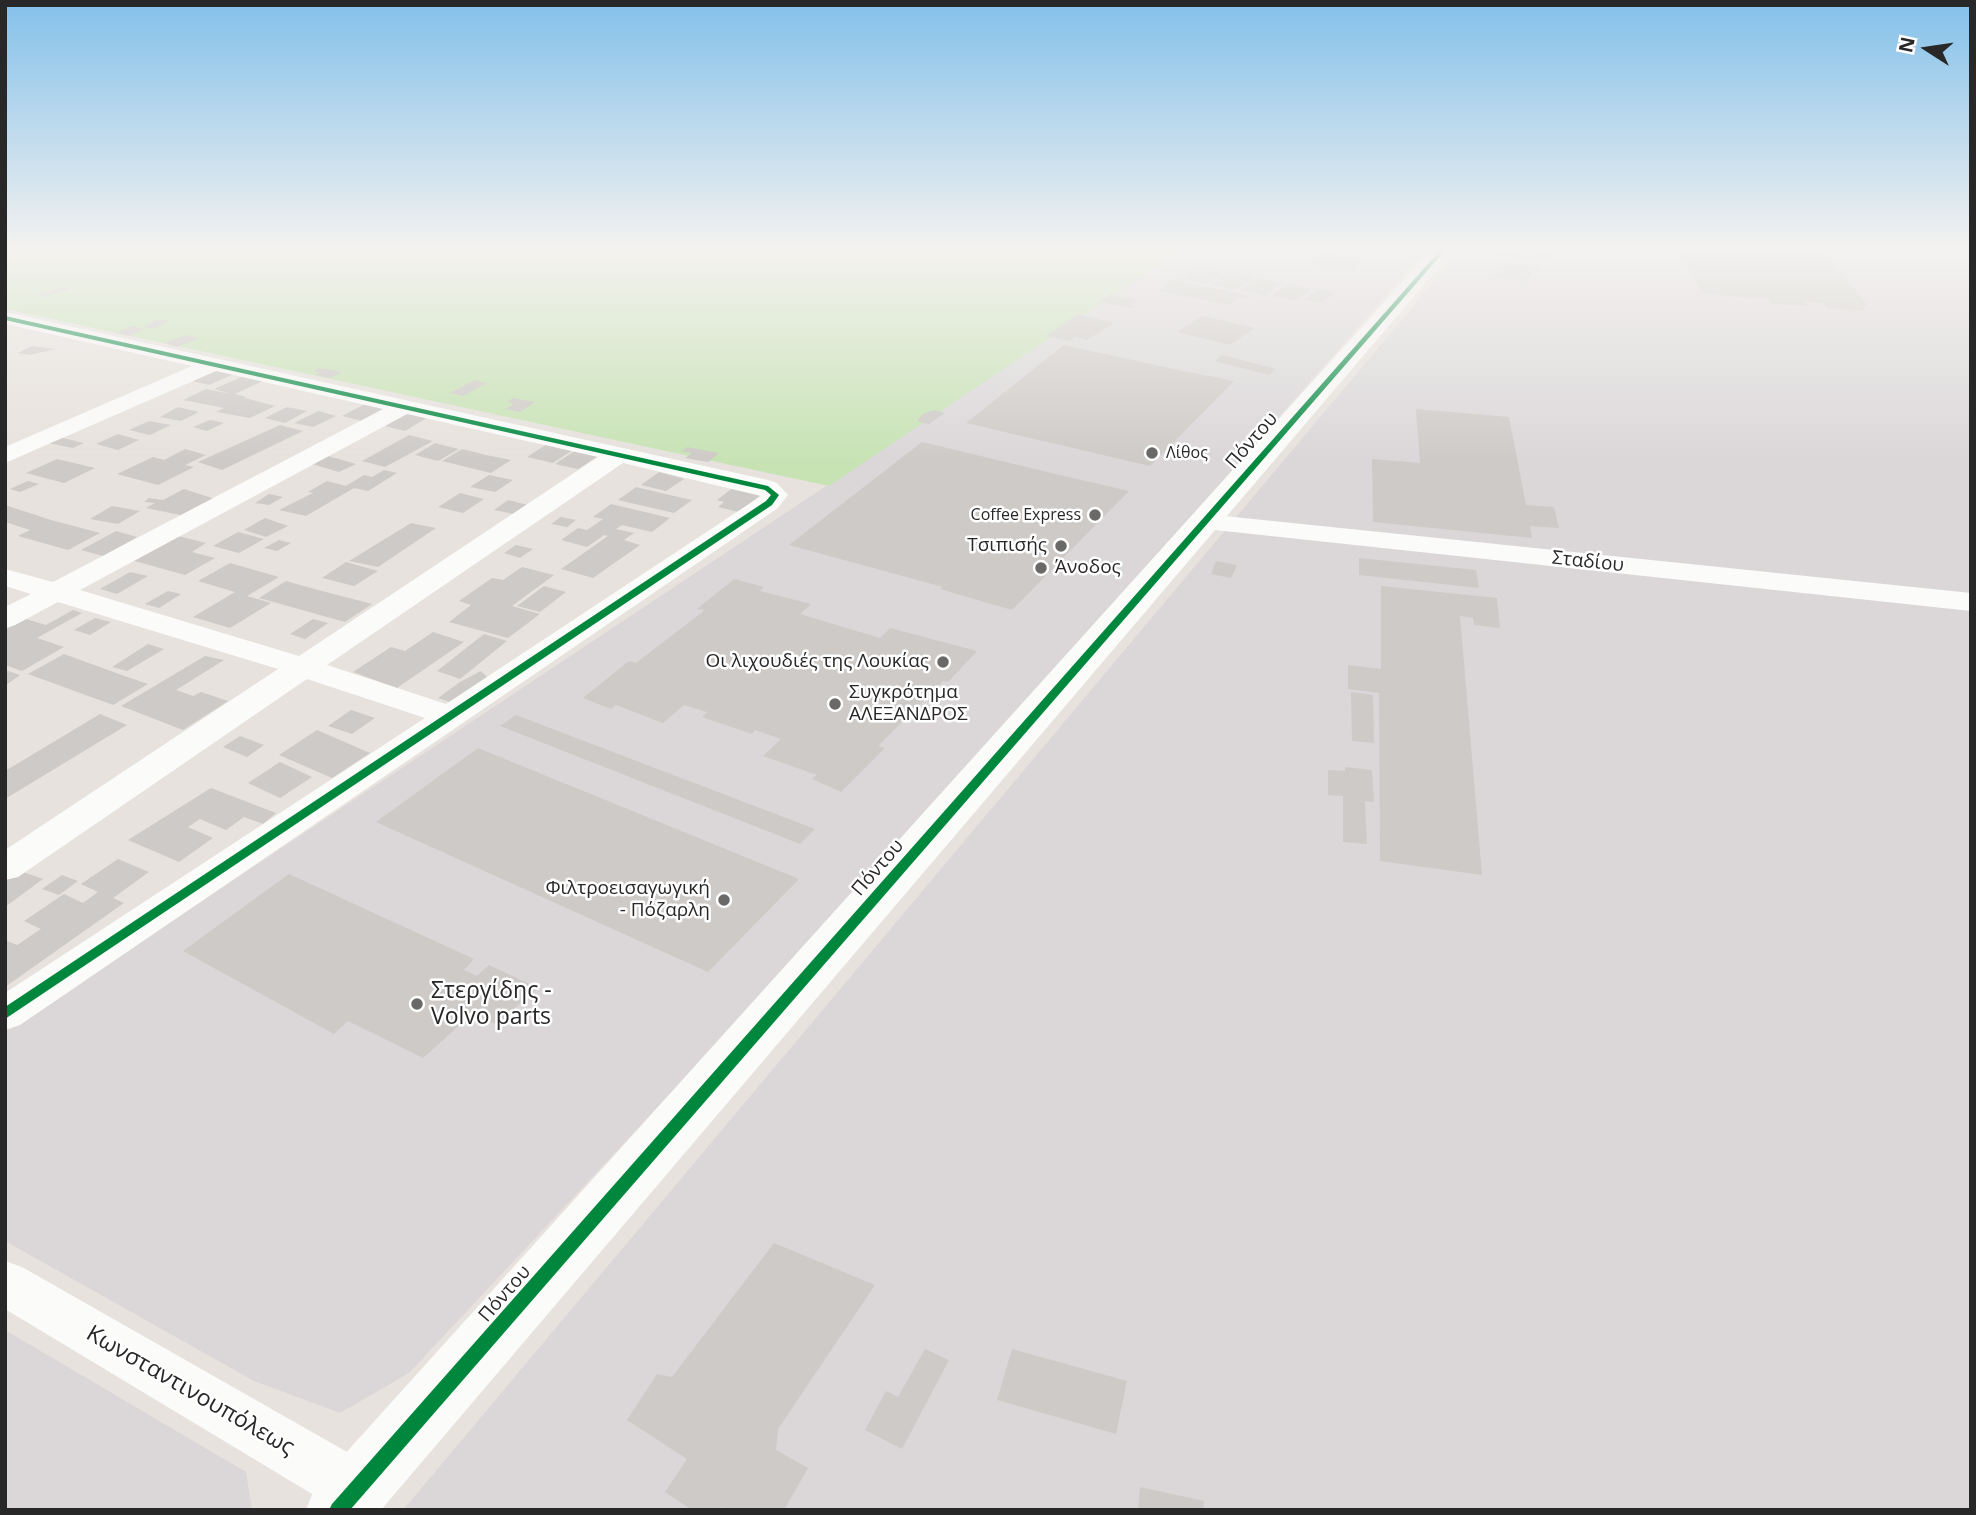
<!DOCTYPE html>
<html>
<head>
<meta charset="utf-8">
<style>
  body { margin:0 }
  #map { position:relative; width:1976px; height:1515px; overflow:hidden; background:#e7e2dd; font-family:"Open Sans",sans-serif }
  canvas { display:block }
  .frame { position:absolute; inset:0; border:7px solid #282828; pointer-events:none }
  .north { position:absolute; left:1892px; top:14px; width:70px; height:70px; -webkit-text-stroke:5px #fff; paint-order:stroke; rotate:282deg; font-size:19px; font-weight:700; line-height:28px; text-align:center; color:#282828 }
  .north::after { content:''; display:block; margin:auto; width:24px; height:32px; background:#282828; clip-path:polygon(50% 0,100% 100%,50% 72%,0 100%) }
</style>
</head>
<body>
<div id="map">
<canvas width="1976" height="1515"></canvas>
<div class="frame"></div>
<div class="north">N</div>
</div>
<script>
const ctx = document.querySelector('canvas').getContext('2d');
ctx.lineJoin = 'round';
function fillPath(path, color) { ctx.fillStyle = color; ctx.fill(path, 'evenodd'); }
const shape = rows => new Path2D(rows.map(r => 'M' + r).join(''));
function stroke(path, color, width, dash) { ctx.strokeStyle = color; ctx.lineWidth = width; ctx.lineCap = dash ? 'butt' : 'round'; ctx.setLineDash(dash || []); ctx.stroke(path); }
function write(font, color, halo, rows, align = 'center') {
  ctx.font = font + ' "Open Sans",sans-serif'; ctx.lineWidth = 5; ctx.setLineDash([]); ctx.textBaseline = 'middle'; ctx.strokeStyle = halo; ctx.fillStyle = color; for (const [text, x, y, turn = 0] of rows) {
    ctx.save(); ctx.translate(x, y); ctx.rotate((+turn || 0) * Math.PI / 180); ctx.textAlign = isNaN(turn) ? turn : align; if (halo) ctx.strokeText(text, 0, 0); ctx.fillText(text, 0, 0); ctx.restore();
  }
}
const industrial = shape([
  [1184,248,1428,248,874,876,409,1373,340,1413,254,1381,5,1241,5,1032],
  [1462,248,1971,250,1971,1510,403,1510],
  [5,1330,246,1472,252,1510,5,1510]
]);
const green = shape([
  [5,248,1184,248,829,486,5,309]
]);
const building = shape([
  [1557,248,1550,259,1533,257,1539,248],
  [1678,248,1743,248,1827,254,1868,306,1862,306,1866,311,1827,308,1823,303,1805,302,1808,306,1772,304,1769,299,1702,294],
  [1496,250,1527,255,1524,258,1493,254],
  [1322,252,1363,259,1351,271,1308,263],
  [1506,263,1541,267,1539,272,1532,271,1527,281,1494,277,1500,266,1504,267],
  [1200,267,1224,272,1205,284,1181,278],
  [1228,272,1254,278,1236,290,1210,284],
  [1258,278,1282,283,1265,296,1241,290],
  [1173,280,1251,296,1246,299,1238,298,1229,305,1158,291],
  [1288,284,1311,289,1295,301,1271,296],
  [64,287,71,289,44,297,37,295],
  [1318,289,1335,293,1321,303,1304,300],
  [1109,294,1138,300,1131,305,1135,306,1131,308,1100,302],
  [1078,314,1114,323,1087,340,1076,337,1069,341,1046,336],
  [1202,316,1255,328,1230,345,1177,332],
  [156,320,169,320,157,328,144,328],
  [133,326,145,329,129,336,116,333],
  [186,335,200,338,177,347,164,343],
  [1064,345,1178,370,1234,381,1150,466,966,423],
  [33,346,55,349,30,355,17,353],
  [1222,355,1276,369,1269,375,1215,361],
  [319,368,327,369,342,372,330,378,315,375,320,372,313,371],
  [217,370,234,374,209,385,192,381],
  [246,375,267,379,235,394,246,397,235,403,245,398,275,406,250,418,216,412,224,408,183,400,206,389,231,394,214,389],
  [475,380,487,383,463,396,450,393],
  [513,398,535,402,520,412,505,409,514,404,507,402],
  [367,403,387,408,362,421,342,416],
  [178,407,199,412,181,421,160,417],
  [287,407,307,411,285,423,265,418],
  [1416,409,1509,417,1526,505,1554,507,1559,528,1530,526,1532,538,1373,522,1372,459,1420,463],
  [934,410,945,413,929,424,917,421,923,414],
  [318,411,336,416,313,427,294,423],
  [410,412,430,416,405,431,385,426],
  [210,420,224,423,207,431,193,427],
  [149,421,171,425,150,435,129,430],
  [280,425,303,431,222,470,198,462],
  [118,434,139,440,118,450,96,444],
  [409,435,433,441,385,467,362,461],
  [59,437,84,443,73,448,48,443],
  [922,442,1060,475,1129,491,1012,610,940,589,943,587,789,545],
  [435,443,459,449,438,461,415,455],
  [547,444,573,450,553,463,527,457],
  [687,447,719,453,708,462,685,458,692,453,682,451],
  [185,449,206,455,185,465,194,467,158,485,117,474,153,457,164,460],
  [462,449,486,455,511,460,491,473,442,461],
  [576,450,598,456,578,469,555,464],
  [328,456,356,464,339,472,312,464],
  [57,459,95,468,64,483,26,473],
  [384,470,397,473,368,491,354,488,306,516,279,510,313,493,308,492,327,481,346,486,364,475,372,477],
  [659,472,684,479,666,491,641,485],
  [489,475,513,480,495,492,470,487],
  [28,481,39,484,20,492,10,489],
  [636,487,665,494,692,500,674,513,618,500],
  [734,487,762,494,739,512,718,507,724,502,717,500],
  [184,489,218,500,185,516,146,508,155,503,144,502,149,498,163,500],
  [460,493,484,499,463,513,438,507],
  [269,494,283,497,269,505,255,503],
  [508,500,528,505,514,514,494,510],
  [611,504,670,518,652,532,622,525,616,529,634,533,624,540,640,545,593,578,561,569,608,536,604,535,587,547,561,540,578,528,587,530,603,519,593,517],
  [5,505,51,520,100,533,68,550,18,536,30,530,5,522],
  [112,506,140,511,118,524,90,519],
  [561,517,576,520,567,527,551,524],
  [265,518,288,526,266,537,244,530],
  [411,523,436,528,378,567,349,561],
  [116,531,137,537,103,556,81,550],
  [238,532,264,539,239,553,213,546],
  [178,536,206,543,192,552,215,558,185,575,131,560],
  [279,540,291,543,277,551,264,548],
  [516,545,533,549,520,558,504,553],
  [1359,558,1476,570,1479,588,1359,575],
  [1216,561,1237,565,1231,578,1211,574],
  [346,562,378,571,354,586,322,578],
  [230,563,279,577,247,596,271,603,230,628,193,617,235,592,198,581],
  [522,567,554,575,512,606,540,614,508,638,449,622,471,605,459,601,492,578,503,580],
  [130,572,148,576,117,594,100,589],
  [734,579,764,587,760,591,811,604,800,614,880,638,890,628,977,651,948,682,943,681,878,746,885,748,841,792,812,779,817,775,763,756,781,739,755,730,752,734,702,717,707,712,684,705,663,723,616,705,611,709,583,698,629,661,636,663,705,610,697,609],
  [286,581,322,591,372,604,345,622,259,598],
  [544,586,566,592,540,612,517,606],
  [1381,586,1497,598,1500,628,1474,625,1473,618,1460,616,1482,875,1380,861,1379,693,1348,689,1348,665,1381,669],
  [168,591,181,594,159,608,145,604],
  [73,610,82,613,37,638,64,647,22,671,5,665,5,630,26,619,46,625],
  [95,618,111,622,90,635,74,630],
  [313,619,328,623,305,639,290,634],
  [433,632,464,642,397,688,353,672,391,647,405,651],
  [484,634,507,641,460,679,437,671],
  [148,644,164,649,127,671,112,667],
  [64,654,119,674,148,684,113,705,28,674],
  [205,656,224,660,176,690,193,696,201,692,228,701,183,730,121,706],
  [8,671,20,675,5,686,5,672],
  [481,671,488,678,450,702,438,698,460,682],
  [1351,692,1373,695,1374,743,1352,741],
  [351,710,375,718,352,734,328,726],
  [100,714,127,725,5,799,5,771],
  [516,715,815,829,800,844,500,726],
  [317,730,370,753,332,778,279,755],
  [240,736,264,745,247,757,223,747],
  [478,748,799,879,708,972,376,822],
  [280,762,312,777,280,798,248,783],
  [1345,767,1372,770,1374,802,1365,801,1367,844,1343,842,1343,796,1328,795,1328,770,1345,771],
  [211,788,276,813,263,824,244,817,226,830,200,819,188,827,213,838,179,862,128,840],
  [118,859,149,872,113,898,124,903,5,987,5,940,17,945,41,929,24,921,64,894,83,903,98,892,81,884],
  [17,870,43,879,5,907,5,879],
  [289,874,474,959,464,970,477,976,489,965,538,988,496,1024,472,1014,423,1058,348,1021,334,1034,183,951],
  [62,875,78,881,59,895,42,889],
  [774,1243,875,1285,778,1429,776,1450,808,1468,784,1510,725,1510,721,1507,719,1510,692,1510,665,1492,687,1459,627,1420,657,1374,672,1377],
  [925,1349,949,1360,902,1449,865,1430,886,1391,898,1397],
  [1012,1349,1127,1381,1116,1434,997,1400],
  [1140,1487,1204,1501,1203,1510,1138,1510]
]);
const street = shape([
  [1872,248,1971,249,1971,259,1881,253,1872,248],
  [5,312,768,480,777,483,788,495,778,508,20,1025,5,1030,5,993,425,718,307,679,18,877,5,880,5,850,278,669,58,602,15,625,5,628,5,607,31,594,5,586,5,569,53,582,383,409,216,371,5,463,5,447,192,366,5,324,5,312],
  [407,414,598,457,299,656,80,590,407,414],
  [623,463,761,496,446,704,327,665,623,463],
  [1205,514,1971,593,1971,611,1196,528,1192,522,1196,516,1205,514],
  [5,1261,22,1267,377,1469,385,1489,386,1500,382,1510,334,1510,332,1506,5,1309,5,1261]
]);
const secondary = shape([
  [1433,248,1455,248,381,1510,306,1510,315,1487,1433,248]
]);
const cycleway = shape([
  [1442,248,1447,248,350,1510,329,1510,332,1504,1442,248],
  [5,316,768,486,779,495,772,505,5,1019,5,1007,766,501,771,495,765,490,5,320,5,316]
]);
const markers = [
  [1152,453,7,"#6b6967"],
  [1095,515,7,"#6b6967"],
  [1061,546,7,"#6b6967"],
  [1041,568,7,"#6b6967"],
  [943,662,7,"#6b6967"],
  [835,704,7,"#6b6967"],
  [724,900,7,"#6b6967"],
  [417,1004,7,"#6b6967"]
];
const farPoinames = [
  ["Λίθος",1166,453],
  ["Coffee Express",1081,515,"right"]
];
const streetNames = [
  ["Πόντου",1252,441,-49],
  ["Σταδίου",1588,562,6],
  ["Πόντου",878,868,-49],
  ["Πόντου",505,1294,-49]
];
const poiNames = [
  ["Τσιπισής",1047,546],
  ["Άνοδος",1055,568,"left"],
  ["Οι λιχουδιές της Λουκίας",929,662],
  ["Συγκρότημα",849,693,"left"],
  ["ΑΛΕΞΑΝΔΡΟΣ",849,715,"left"],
  ["Φιλτροεισαγωγική",710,889],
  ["- Πόζαρλη",710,911]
];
const nearPoinames = [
  ["Στεργίδης -",431,991],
  ["Volvo parts",431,1017]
];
const nearStreetnames = [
  ["Κωνσταντινουπόλεως",190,1391,30]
];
fillPath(industrial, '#dbd7d9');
fillPath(green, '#c7e3b4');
fillPath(building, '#cdcac7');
fillPath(street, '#fbfbfa');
fillPath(secondary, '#fbfbfa');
fillPath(cycleway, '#00873e');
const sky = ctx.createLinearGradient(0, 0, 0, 461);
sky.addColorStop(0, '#83c0ea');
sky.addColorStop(0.54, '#f4f2f0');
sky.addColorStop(1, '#f4f2f000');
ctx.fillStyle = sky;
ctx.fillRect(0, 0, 1976, 461);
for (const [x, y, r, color] of markers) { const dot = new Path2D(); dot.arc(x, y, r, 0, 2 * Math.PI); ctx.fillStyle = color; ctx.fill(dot); stroke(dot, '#fff', 2.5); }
write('16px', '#282828', '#fff', farPoinames, 'left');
write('19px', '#282828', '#fff', streetNames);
write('19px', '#282828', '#fff', poiNames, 'right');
write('23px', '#282828', '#fff', nearPoinames, 'left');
write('23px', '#282828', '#fff', nearStreetnames);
</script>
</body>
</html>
